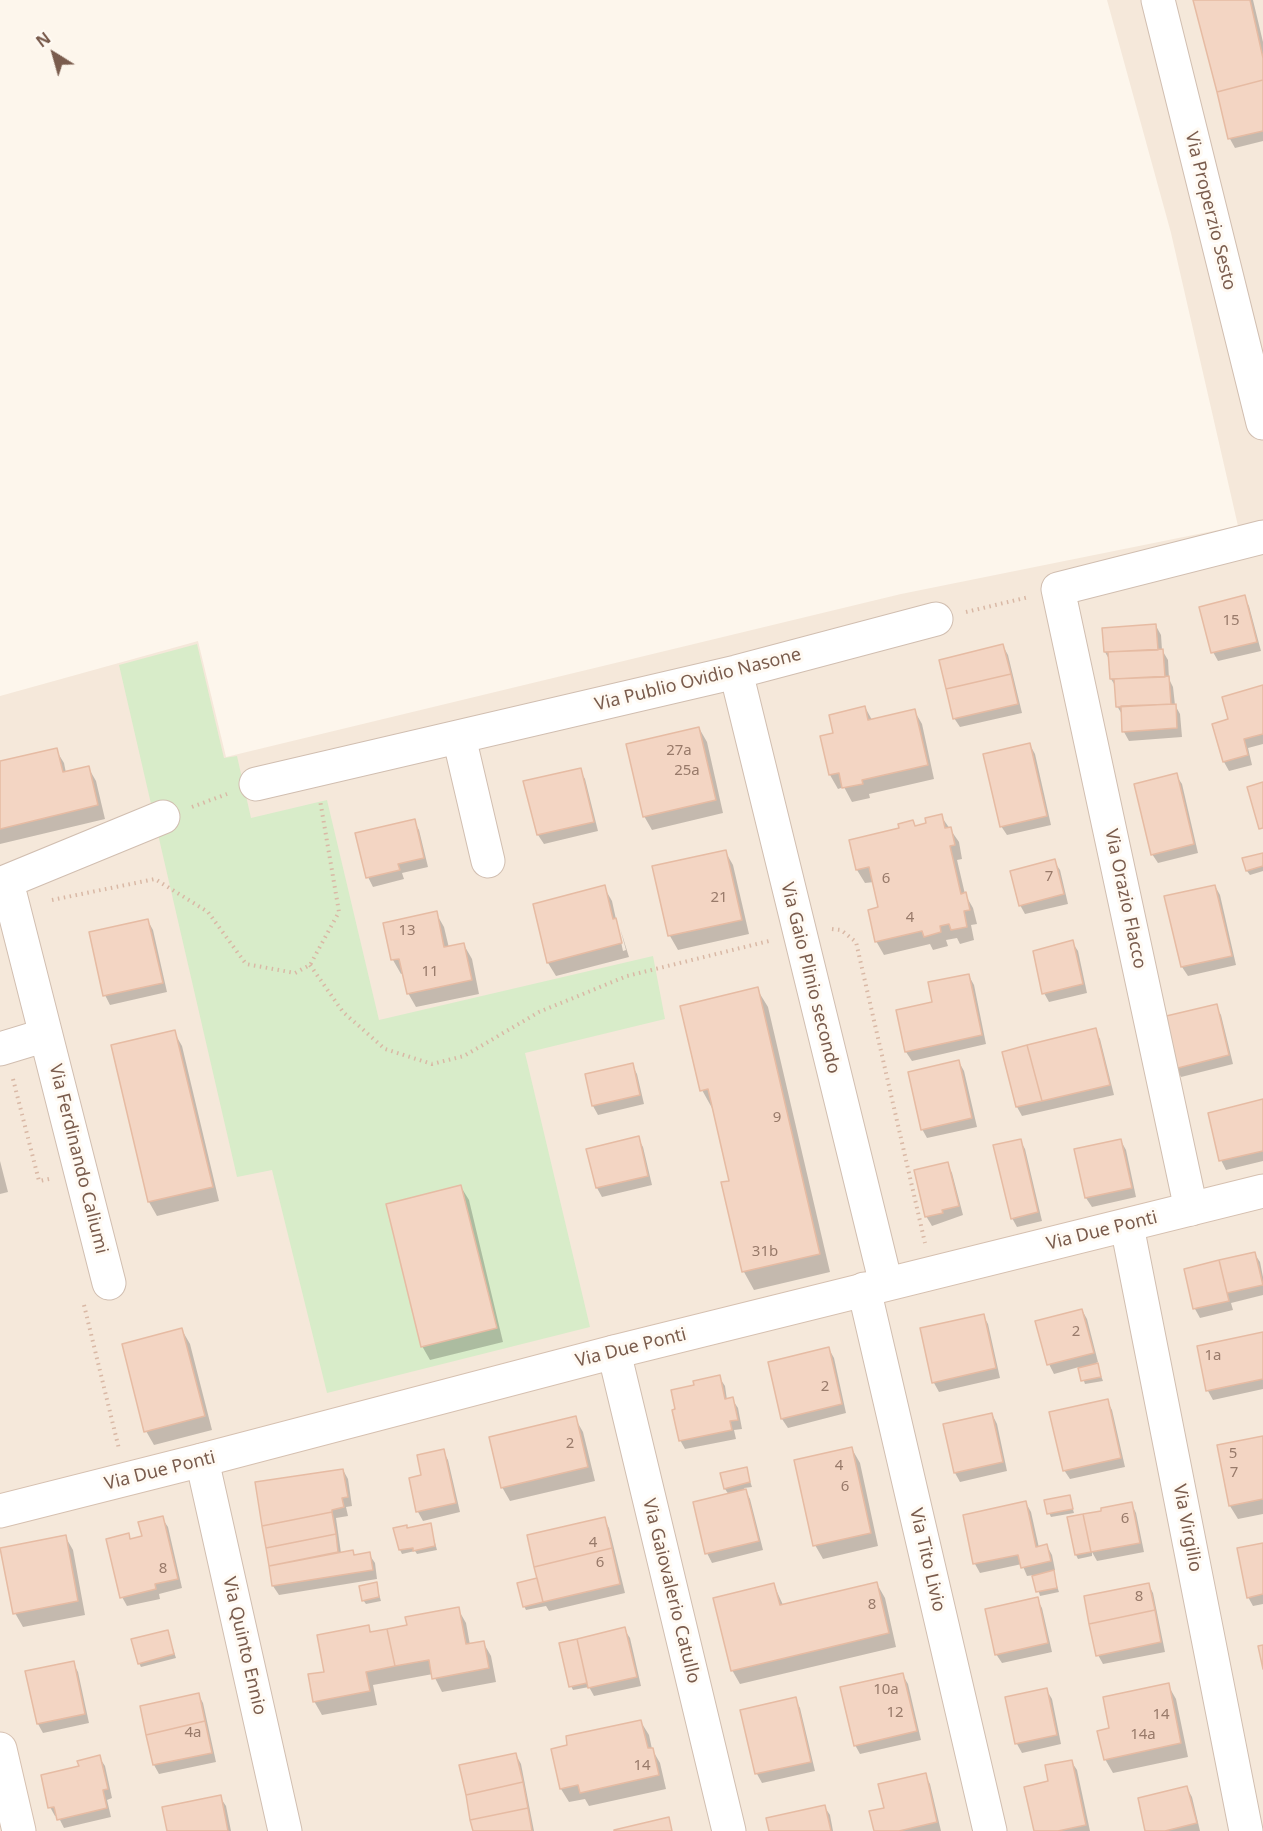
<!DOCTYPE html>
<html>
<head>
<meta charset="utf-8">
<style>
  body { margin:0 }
  #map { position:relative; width:1263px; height:1831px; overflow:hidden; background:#fdf6ec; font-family:"Noto Sans",sans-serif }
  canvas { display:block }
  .north { position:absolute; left:24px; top:24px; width:60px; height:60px; -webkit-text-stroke:4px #fffaf3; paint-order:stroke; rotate:323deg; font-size:16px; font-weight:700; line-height:24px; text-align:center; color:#7a5c4d }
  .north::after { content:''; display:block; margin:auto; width:21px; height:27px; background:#7a5c4d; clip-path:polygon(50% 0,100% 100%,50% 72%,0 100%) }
</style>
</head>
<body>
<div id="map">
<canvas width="1263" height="1831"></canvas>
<div class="north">N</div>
</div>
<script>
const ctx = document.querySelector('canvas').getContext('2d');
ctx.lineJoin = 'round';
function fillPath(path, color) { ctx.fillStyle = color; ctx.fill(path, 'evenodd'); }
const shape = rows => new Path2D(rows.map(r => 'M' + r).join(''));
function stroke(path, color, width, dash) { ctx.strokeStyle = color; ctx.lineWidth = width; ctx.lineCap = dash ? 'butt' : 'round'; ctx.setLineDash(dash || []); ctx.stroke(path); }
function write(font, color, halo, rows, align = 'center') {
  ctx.font = font + ' "Noto Sans",sans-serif'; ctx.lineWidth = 6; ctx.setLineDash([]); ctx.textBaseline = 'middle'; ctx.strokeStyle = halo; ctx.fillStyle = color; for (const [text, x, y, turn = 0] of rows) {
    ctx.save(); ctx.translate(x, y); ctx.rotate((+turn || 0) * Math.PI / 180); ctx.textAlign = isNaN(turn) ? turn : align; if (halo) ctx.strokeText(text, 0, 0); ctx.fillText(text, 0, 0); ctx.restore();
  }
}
const residential = shape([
  [1107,0,1263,0,1263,1831,0,1831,0,696,198,641,226,757,901,594,1238,526,1171,233]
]);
const green = shape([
  [197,644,224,758,237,756,251,818,327,800,379,1020,653,956,665,1019,525,1053,590,1327,327,1393,272,1170,237,1177,119,665]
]);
const shadow = shape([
  [1195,0,1253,0,1263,42,1263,141,1235,148,1230,139],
  [1244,597,1249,606,1261,651,1218,661,1213,652],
  [1156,626,1161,635,1162,650,1168,660,1169,679,1173,687,1175,705,1180,714,1182,737,1129,741,1124,732,1123,716,1117,706,1116,687,1111,679,1110,661,1105,652,1103,629],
  [1003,646,1008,655,1022,713,960,727,954,718],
  [1263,687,1263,744,1248,748,1252,765,1229,771,1224,762,1214,725,1229,720],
  [865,707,872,720,914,710,922,724,934,779,869,794,870,798,852,802,844,787,838,789,830,775,822,737,835,734],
  [699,728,707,742,723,813,652,830,644,816],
  [1030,745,1035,754,1051,825,1007,835,1001,826],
  [56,750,64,763,66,773,88,767,96,781,105,819,0,844,0,763],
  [580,770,585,779,598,831,544,844,538,835,525,782],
  [1176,775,1182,784,1198,853,1158,863,1152,854],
  [941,816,959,842,962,859,957,860,965,894,973,908,977,924,971,925,974,940,960,944,957,938,946,940,948,946,933,950,930,944,884,955,876,941,880,908,874,882,865,883,857,870,915,827,928,825],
  [414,821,419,830,428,867,402,873,404,879,373,887,368,877],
  [725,851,733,865,749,934,678,950,670,936,654,867],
  [1263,855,1263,871,1250,875,1247,871],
  [1054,861,1060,870,1068,904,1025,914,1020,905],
  [1215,886,1220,895,1236,965,1188,976,1182,967,1166,898],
  [604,887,612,901,623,951,626,950,620,928,629,957,556,976,548,963],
  [436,913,444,927,449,948,464,945,472,959,479,994,416,1007,408,993,404,973,401,974,393,960],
  [148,921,153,930,167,992,110,1005,105,995],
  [1072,942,1078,951,1087,993,1049,1002,1044,993],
  [969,976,974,985,986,1044,912,1061,906,1052,898,1011,934,1003],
  [757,989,768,1007,830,1272,754,1290,744,1272,731,1182,714,1108,712,1108,702,1090],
  [1216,1006,1221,1015,1233,1064,1181,1077,1176,1068],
  [1095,1030,1100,1039,1114,1095,1022,1116,1017,1107,1003,1053],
  [174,1032,182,1046,219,1201,157,1216,149,1202,112,1047],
  [959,1062,964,1071,977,1127,927,1138,922,1129],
  [632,1065,637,1074,644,1104,598,1115,593,1106],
  [1263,1101,1263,1161,1226,1170,1221,1160],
  [638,1138,643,1147,652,1185,602,1197,597,1188,588,1150],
  [1020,1140,1025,1149,1042,1221,1017,1227,1012,1218],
  [1121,1141,1126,1150,1136,1197,1092,1207,1086,1198],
  [0,1161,8,1192,0,1194],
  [947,1163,952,1173,963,1215,932,1226,926,1216],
  [461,1187,469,1200,503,1342,430,1360,422,1346],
  [1254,1253,1260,1262,1263,1277,1263,1295,1231,1303,1233,1310,1200,1318,1195,1309],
  [1082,1310,1087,1319,1098,1362,1096,1363,1103,1381,1085,1384,1079,1367,1054,1374,1049,1364],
  [983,1315,988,1324,1000,1378,939,1392,934,1383],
  [182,1330,190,1344,212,1430,154,1445,146,1431],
  [1263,1334,1263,1389,1213,1400,1208,1391,1199,1347],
  [829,1349,834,1358,846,1413,788,1428,782,1419,769,1363],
  [719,1377,725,1386,727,1400,732,1399,738,1408,742,1429,734,1430,736,1439,685,1449,680,1440,696,1386],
  [1107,1401,1112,1410,1125,1467,1070,1479,1064,1470],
  [992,1414,997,1424,1007,1471,960,1482,955,1473],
  [575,1418,583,1432,595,1481,510,1501,502,1487],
  [1263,1437,1263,1514,1238,1519,1230,1506],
  [852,1449,860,1463,878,1546,823,1559,815,1545],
  [443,1451,448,1460,460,1512,423,1521,418,1512,411,1479,423,1476],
  [746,1469,752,1487,744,1488,750,1499,763,1550,712,1563,707,1553,729,1495,725,1489],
  [343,1470,348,1479,352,1506,346,1507,348,1516,336,1518,341,1553,352,1551,355,1556,369,1554,375,1563,377,1579,279,1595,273,1586,257,1484],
  [1069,1496,1074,1513,1051,1517,1049,1513],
  [1026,1503,1031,1512,1039,1548,1047,1546,1052,1555,1055,1570,1052,1571,1059,1592,1040,1596,1034,1575,1027,1576,1022,1564,980,1573,975,1564,965,1516],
  [1131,1503,1136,1513,1144,1552,1097,1561,1092,1552,1092,1556,1078,1559,1076,1555],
  [162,1518,168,1527,182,1588,159,1594,160,1599,127,1606,122,1597,128,1535,131,1540,143,1537],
  [604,1519,609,1528,625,1593,549,1611,546,1606,526,1610,524,1606,536,1580],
  [430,1525,437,1550,417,1554,415,1551,402,1554,400,1550],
  [65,1536,73,1550,85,1615,23,1627,15,1613],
  [1263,1544,1263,1604,1253,1606,1248,1597],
  [376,1584,381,1601,366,1604,363,1600],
  [877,1584,885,1598,896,1647,740,1684,732,1670,774,1585,783,1605],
  [1148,1584,1153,1593,1165,1652,1103,1664,1098,1655],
  [1037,1599,1042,1608,1052,1652,1002,1663,996,1654],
  [458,1609,466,1623,470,1645,483,1642,491,1656,496,1682,442,1692,433,1674,373,1685,377,1705,322,1715,314,1701,325,1673,368,1627,372,1633,408,1626],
  [624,1629,630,1638,641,1686,594,1696,589,1687,573,1690,571,1686],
  [167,1631,176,1658,141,1667,139,1663],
  [73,1663,78,1672,89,1723,43,1733,38,1724],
  [902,1674,908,1684,921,1740,860,1754,855,1745],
  [1168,1685,1176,1699,1188,1757,1113,1773,1105,1759,1111,1729],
  [1046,1689,1052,1699,1061,1744,1022,1753,1017,1744],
  [198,1694,203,1703,216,1762,159,1774,154,1765,142,1707],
  [795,1699,800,1708,815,1771,762,1783,757,1774,742,1711],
  [641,1722,649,1735,652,1749,660,1763,666,1789,589,1806,585,1799,569,1802,561,1789],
  [516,1755,521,1764,534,1831,474,1831],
  [99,1757,105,1766,112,1798,107,1800,111,1817,64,1828,58,1816,55,1816,50,1807,80,1767],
  [1071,1761,1077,1770,1090,1831,1035,1831,1050,1782],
  [925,1775,930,1784,941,1831,876,1831,886,1809],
  [1187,1788,1192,1797,1200,1831,1147,1831],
  [220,1797,226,1806,231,1831,168,1831],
  [824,1806,830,1815,833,1831,770,1831]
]);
const building = shape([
  [1193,0,1250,0,1263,58,1263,80,1217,92,1193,0],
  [1263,80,1263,131,1228,139,1217,92,1263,80],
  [1245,595,1257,642,1211,653,1199,607,1245,595],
  [1156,624,1158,650,1104,652,1102,628,1156,624],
  [1003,644,1011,674,946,689,939,660,1003,644],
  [1163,649,1165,677,1110,679,1108,652,1163,649],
  [1011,674,1018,704,953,719,946,689,1011,674],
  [1169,676,1171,704,1116,707,1114,679,1169,676],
  [1263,685,1263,734,1244,739,1248,755,1223,762,1212,724,1228,719,1222,697,1263,685],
  [1176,704,1177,728,1122,732,1121,706,1176,704],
  [865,706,868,720,915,709,928,765,862,780,863,784,842,788,839,773,829,775,820,736,833,733,829,715,865,706],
  [699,727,716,800,643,817,626,744,699,727],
  [1030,743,1047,816,1000,827,983,754,1030,743],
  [57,748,63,772,89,766,98,805,0,829,0,761,57,748],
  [581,768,594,822,537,835,523,781,581,768],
  [1177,773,1194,844,1151,855,1134,784,1177,773],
  [1263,782,1263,828,1259,829,1247,787,1263,782],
  [942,814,945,828,951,827,955,845,950,846,961,894,966,892,970,910,964,911,967,927,951,930,949,924,940,926,941,932,924,937,922,931,875,942,868,910,878,907,869,867,856,870,849,840,899,828,898,824,913,820,915,826,926,823,925,818,942,814],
  [415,819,424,858,398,864,400,870,366,878,355,833,415,819],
  [726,850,742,920,668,936,652,866,726,850],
  [1263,853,1263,866,1246,871,1242,858,1263,853],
  [1055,859,1064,894,1019,906,1010,871,1055,859],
  [605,885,613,919,616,918,622,943,547,963,533,904,605,885],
  [1215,885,1232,956,1181,967,1164,896,1215,885],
  [437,911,444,947,464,943,472,980,407,994,399,959,391,960,383,923,437,911],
  [148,919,163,983,103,996,89,932,148,919],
  [1073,940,1083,984,1042,994,1033,951,1073,940],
  [969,974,982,1035,905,1052,896,1010,932,1002,928,982,969,974],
  [758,987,820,1254,742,1272,721,1182,729,1181,708,1089,700,1091,680,1006,758,987],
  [1217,1004,1229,1055,1174,1069,1162,1017,1217,1004],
  [1096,1028,1110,1085,1042,1101,1027,1045,1096,1028],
  [175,1030,213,1187,148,1202,111,1045,175,1030],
  [1027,1045,1042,1101,1016,1107,1002,1052,1027,1045],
  [959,1060,972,1118,921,1130,908,1072,959,1060],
  [633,1063,640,1095,592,1106,585,1074,633,1063],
  [1263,1099,1263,1151,1219,1161,1208,1113,1263,1099],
  [639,1136,648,1176,596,1188,586,1149,639,1136],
  [1021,1139,1038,1212,1011,1219,993,1145,1021,1139],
  [1121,1139,1132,1188,1085,1198,1074,1149,1121,1139],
  [948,1162,959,1206,942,1210,943,1213,925,1217,914,1170,948,1162],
  [461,1185,497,1328,421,1347,386,1204,461,1185],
  [1255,1252,1263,1285,1227,1293,1219,1260,1255,1252],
  [1219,1260,1229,1301,1193,1309,1184,1269,1219,1260],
  [1082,1309,1094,1353,1047,1365,1035,1321,1082,1309],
  [984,1314,996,1368,932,1383,920,1328,984,1314],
  [182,1328,205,1416,144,1432,122,1344,182,1328],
  [1263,1332,1263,1379,1206,1391,1197,1346,1263,1332],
  [829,1347,842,1404,781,1419,768,1362,829,1347],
  [1098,1363,1101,1377,1081,1381,1078,1368,1098,1363],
  [720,1375,725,1399,733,1397,738,1420,730,1421,732,1430,679,1441,672,1410,675,1409,671,1390,694,1385,693,1381,720,1375],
  [1108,1399,1121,1458,1063,1471,1049,1412,1108,1399],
  [992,1413,1003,1462,954,1473,943,1424,992,1413],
  [576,1416,588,1467,501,1488,489,1437,576,1416],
  [1263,1436,1263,1499,1229,1506,1217,1445,1263,1436],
  [852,1447,871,1533,813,1546,794,1460,852,1447],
  [444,1449,456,1503,416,1512,409,1478,421,1475,417,1455,444,1449],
  [747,1467,750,1482,724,1489,720,1473,747,1467],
  [343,1469,348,1497,342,1498,344,1507,332,1510,332,1512,262,1526,255,1482,343,1469],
  [746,1489,759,1541,705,1554,693,1502,746,1489],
  [1070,1495,1073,1509,1047,1514,1044,1500,1070,1495],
  [1026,1501,1036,1547,1047,1544,1051,1561,1021,1568,1018,1555,973,1564,963,1515,1026,1501],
  [1132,1502,1140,1543,1091,1552,1083,1514,1101,1511,1101,1508,1132,1502],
  [332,1512,336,1534,266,1548,262,1526,332,1512],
  [1083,1514,1091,1552,1075,1555,1067,1517,1083,1514],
  [163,1516,178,1579,155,1584,156,1589,120,1598,106,1539,129,1533,130,1539,142,1536,138,1522,163,1516],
  [605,1517,612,1548,534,1567,527,1535,605,1517],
  [431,1523,435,1546,413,1551,413,1548,399,1550,393,1528,407,1525,407,1528,431,1523],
  [336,1534,338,1552,269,1566,266,1548,336,1534],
  [66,1535,78,1601,13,1614,0,1548,66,1535],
  [1263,1543,1263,1594,1247,1598,1237,1548,1263,1543],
  [612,1548,620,1584,543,1602,534,1567,612,1548],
  [353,1550,354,1555,370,1552,373,1570,272,1586,269,1566,353,1550],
  [1054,1570,1057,1588,1036,1592,1032,1576,1054,1570],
  [537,1578,543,1602,523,1607,517,1583,537,1578],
  [377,1582,379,1597,362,1601,359,1586,377,1582],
  [877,1582,889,1633,731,1671,713,1598,774,1583,780,1605,877,1582],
  [1149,1583,1155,1610,1089,1624,1084,1596,1149,1583],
  [1038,1597,1048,1643,995,1655,985,1609,1038,1597],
  [459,1607,466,1644,484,1641,489,1668,432,1679,429,1660,395,1666,387,1629,407,1625,405,1617,459,1607],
  [1155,1610,1161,1642,1096,1656,1089,1624,1155,1610],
  [369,1625,370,1632,387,1629,395,1666,366,1672,370,1691,313,1702,308,1674,324,1672,317,1635,369,1625],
  [625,1627,637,1677,588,1688,577,1639,625,1627],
  [168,1630,174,1654,138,1664,131,1639,168,1630],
  [577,1639,587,1683,569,1687,559,1643,577,1639],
  [1263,1645,1263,1669,1258,1646,1263,1645],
  [74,1661,85,1714,37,1724,25,1671,74,1661],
  [903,1673,917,1731,854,1746,840,1687,903,1673],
  [1169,1683,1181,1743,1104,1760,1097,1731,1109,1728,1103,1697,1169,1683],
  [1047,1688,1057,1735,1015,1744,1005,1697,1047,1688],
  [199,1693,205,1721,146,1735,140,1706,199,1693],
  [796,1697,811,1762,755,1774,740,1710,796,1697],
  [641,1720,648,1748,653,1748,659,1775,580,1793,578,1785,560,1789,551,1749,567,1745,566,1736,641,1720],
  [205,1721,212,1753,153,1765,146,1735,205,1721],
  [516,1753,523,1782,466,1795,459,1765,516,1753],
  [100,1755,108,1789,103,1790,107,1808,57,1820,54,1807,48,1808,41,1775,79,1766,77,1761,100,1755],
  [1072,1760,1086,1825,1058,1831,1034,1831,1024,1787,1048,1781,1045,1765,1072,1760],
  [926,1773,937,1822,899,1831,874,1831,869,1811,884,1808,878,1784,926,1773],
  [523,1782,528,1808,470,1820,466,1795,523,1782],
  [1187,1786,1197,1823,1165,1831,1145,1831,1138,1798,1187,1786],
  [221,1795,228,1831,167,1831,162,1807,221,1795],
  [825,1805,831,1831,769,1831,766,1818,825,1805],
  [528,1808,532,1831,473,1831,470,1820,528,1808],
  [669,1817,672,1831,614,1831,614,1830,669,1817]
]);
const path = shape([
  [966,612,1029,597],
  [192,807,227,794],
  [52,900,155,879,208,912,246,964,295,973,310,965,339,912,320,800],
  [832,929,841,930,856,942,925,1243],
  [310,965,343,1012,385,1049,432,1064,464,1056,539,1012,627,976,769,941],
  [13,1079,39,1181,49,1179],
  [84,1305,119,1449]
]);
const street = shape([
  [1158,0,1263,423],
  [736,672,886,1284],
  [459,737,488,861],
  [256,784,736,672,936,619],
  [7,882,109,1283],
  [0,884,163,817],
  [0,1049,46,1035],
  [1191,1209,1058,589,1263,537],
  [1127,1226,1246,1831],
  [864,1289,990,1831],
  [614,1352,729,1831],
  [202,1460,285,1831]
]);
const secondary = shape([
  [0,1511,202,1460,614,1352,1263,1191],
  [0,1749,19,1831]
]);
const numberNames = [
  ["15",1231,621],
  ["27a",679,751],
  ["25a",687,771],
  ["7",1049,877],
  ["6",886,879],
  ["21",719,898],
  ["4",910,918],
  ["13",407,931],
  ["11",430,972],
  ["9",777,1118],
  ["31b",765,1252],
  ["2",1076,1332],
  ["1a",1213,1356],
  ["2",825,1387],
  ["2",570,1444],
  ["5",1233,1454],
  ["4",839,1466],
  ["7",1234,1473],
  ["6",845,1487],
  ["6",1125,1519],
  ["4",593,1543],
  ["6",600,1563],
  ["8",163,1569],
  ["8",1139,1597],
  ["8",872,1605],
  ["10a",886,1690],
  ["12",895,1713],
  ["14",1161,1715],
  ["4a",193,1733],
  ["14a",1143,1735],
  ["14",642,1766]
];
const streetNames = [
  ["Via Properzio Sesto",1210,211,76],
  ["Via Publio Ovidio Nasone",698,680,-14],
  ["Via Orazio Flacco",1125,899,78],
  ["Via Gaio Plinio secondo",810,978,76],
  ["Via Ferdinando Caliumi",78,1159,76],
  ["Via Due Ponti",1102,1231,-14],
  ["Via Due Ponti",631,1348,-14],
  ["Via Due Ponti",160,1471,-14],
  ["Via Virgilio",1187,1528,79],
  ["Via Tito Livio",927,1560,77],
  ["Via Gaiovalerio Catullo",671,1591,76],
  ["Via Quinto Ennio",244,1646,77]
];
fillPath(residential, '#f5e8da');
fillPath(green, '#d8ecc9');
fillPath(shadow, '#0003');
fillPath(building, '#f3d5c3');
stroke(building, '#e6bba3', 1.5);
stroke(street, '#d1beb0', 35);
stroke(secondary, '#d6c0b0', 35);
stroke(path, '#d9b8a5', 4, [1.5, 4.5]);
stroke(street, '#fff', 33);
stroke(secondary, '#fff', 33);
write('15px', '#987a6a', null, numberNames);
write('18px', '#7a5c4d', '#fffaf3', streetNames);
</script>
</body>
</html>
